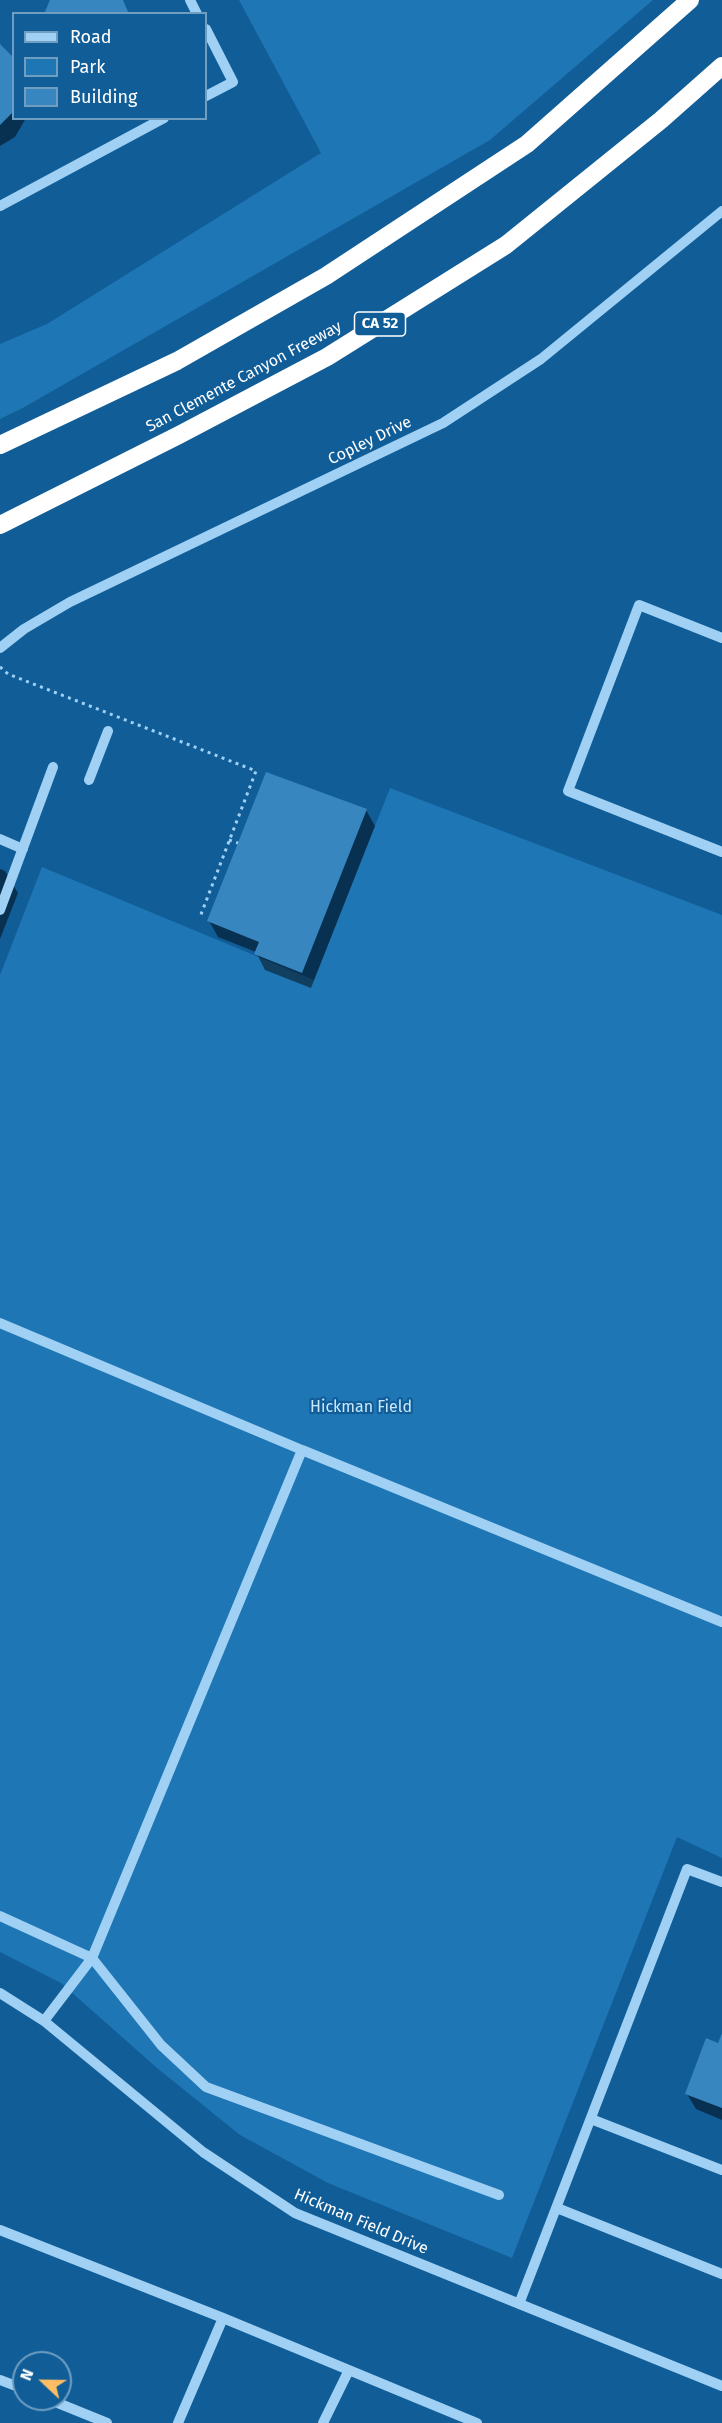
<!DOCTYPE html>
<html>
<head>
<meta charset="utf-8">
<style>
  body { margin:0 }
  #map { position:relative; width:722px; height:2423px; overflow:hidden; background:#105d98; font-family:"Fira Sans",sans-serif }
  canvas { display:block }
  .legend { position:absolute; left:12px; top:12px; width:195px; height:108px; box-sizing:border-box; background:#105d98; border:2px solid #709ec1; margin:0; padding:8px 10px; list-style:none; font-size:18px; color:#fff }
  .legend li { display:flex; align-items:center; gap:12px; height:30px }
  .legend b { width:30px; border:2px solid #709ec1 }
  .north { position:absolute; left:12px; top:2351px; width:60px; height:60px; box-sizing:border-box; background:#105d98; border:2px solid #709ec1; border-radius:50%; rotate:292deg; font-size:16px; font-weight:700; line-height:24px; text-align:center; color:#fff }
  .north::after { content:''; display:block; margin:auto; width:21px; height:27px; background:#ffbe64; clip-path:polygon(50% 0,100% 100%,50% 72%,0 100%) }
</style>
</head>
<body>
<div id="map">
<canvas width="722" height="2423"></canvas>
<ul class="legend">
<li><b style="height:8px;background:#a0d1f4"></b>Road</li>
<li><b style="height:16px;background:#1e76b5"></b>Park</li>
<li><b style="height:16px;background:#3886c0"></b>Building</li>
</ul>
<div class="north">N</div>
</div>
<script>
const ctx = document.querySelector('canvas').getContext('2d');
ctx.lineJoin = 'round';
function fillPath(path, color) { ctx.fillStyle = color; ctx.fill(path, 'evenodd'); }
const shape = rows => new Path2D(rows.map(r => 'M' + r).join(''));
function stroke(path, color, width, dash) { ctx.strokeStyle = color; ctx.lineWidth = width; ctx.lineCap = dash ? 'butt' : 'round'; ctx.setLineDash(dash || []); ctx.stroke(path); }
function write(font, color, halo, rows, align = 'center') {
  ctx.font = font + ' "Fira Sans",sans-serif'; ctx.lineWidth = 4.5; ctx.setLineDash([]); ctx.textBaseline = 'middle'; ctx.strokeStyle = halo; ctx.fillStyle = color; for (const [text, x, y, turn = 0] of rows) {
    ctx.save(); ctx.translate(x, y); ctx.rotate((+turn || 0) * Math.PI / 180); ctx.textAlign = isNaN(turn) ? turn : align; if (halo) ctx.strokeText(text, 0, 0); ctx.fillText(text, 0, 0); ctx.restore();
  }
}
const green = shape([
  [239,0,653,0,490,140,21,409,0,419,0,344,47,324,321,153],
  [390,788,722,915,722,1858,677,1837,512,2258,328,2183,240,2135,157,2068,61,1983,0,1952,0,975,42,867,314,980]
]);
const shadow = shape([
  [0,46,14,60,14,118,26,118,15,137,0,146],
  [366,810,375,826,311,988,265,970,256,952,218,937,209,921],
  [0,869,5,871,18,893,0,939],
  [722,2036,722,2120,696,2109,687,2094]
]);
const building = shape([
  [50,0,123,0,129,14,44,14],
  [0,44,14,58,14,111,0,125],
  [266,772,367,809,302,973,254,954,259,942,207,921],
  [722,2033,722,2108,685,2094,706,2038,718,2043]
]);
const path = shape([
  [0,667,8,674,256,771,200,917],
  [229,840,238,843]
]);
const minor = shape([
  [190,0,197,14],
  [206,29,233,82,206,96],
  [0,206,164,118],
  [722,638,639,605,568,791,722,852],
  [0,648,24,629,70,602,443,423,541,359,722,211],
  [89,780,108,731],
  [0,839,23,849],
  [0,910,53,767],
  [0,1323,302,1450],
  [0,1916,92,1958,161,2045,206,2087,499,2195],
  [0,1993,44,2021,203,2152,295,2213,722,2386],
  [44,2021,92,1958,302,1450,722,1622],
  [591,2119,722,2170],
  [557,2208,722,2274],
  [0,2230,223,2318,477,2423],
  [519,2304,687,1869,722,1882],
  [0,2380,24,2389],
  [48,2399,107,2423],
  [178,2423,223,2318],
  [323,2423,349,2370]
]);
const highway = shape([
  [0,445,177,361,326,276,527,144,690,0],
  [0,525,179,435,327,357,506,245,661,120,722,66]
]);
const shields = [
  [380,324,51]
];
const shieldNames = [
  ["CA 52",380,324]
];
const streetNames = [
  ["San Clemente Canyon Freeway",244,377,-28],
  ["Copley Drive",370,441,-26],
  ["Hickman Field Drive",361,2222,23]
];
const parkNames = [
  ["Hickman Field",361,1408]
];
fillPath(green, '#1e76b5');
fillPath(shadow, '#0007');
fillPath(building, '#3886c0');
stroke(path, '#a0d1f4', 3, [3, 4.5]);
stroke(minor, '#a0d1f4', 10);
stroke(highway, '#fff', 18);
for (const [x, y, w] of shields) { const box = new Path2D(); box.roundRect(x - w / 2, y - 12, w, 24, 4.5); ctx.fillStyle = '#105d98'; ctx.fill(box); stroke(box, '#fff', 1.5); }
write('bold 15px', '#fff', null, shieldNames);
write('16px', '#fff', '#105d98', streetNames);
write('16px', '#c8e8fe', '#105d98', parkNames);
</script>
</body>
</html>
